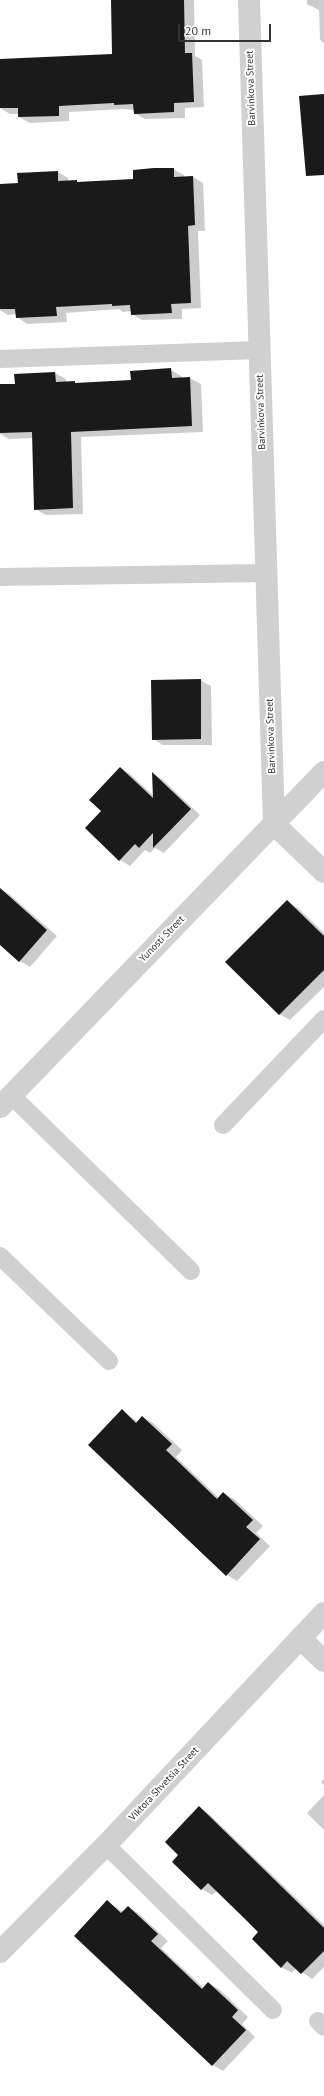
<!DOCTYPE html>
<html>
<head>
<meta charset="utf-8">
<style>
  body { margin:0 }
  #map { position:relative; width:324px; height:2096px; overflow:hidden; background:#fff; font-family:"PT Sans",sans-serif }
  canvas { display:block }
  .scale { position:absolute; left:178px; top:24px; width:93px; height:18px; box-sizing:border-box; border:2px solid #333; border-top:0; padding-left:5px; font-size:12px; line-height:14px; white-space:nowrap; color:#333; -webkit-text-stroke:3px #fff; paint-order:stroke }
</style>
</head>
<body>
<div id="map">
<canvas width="324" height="2096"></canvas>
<div class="scale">20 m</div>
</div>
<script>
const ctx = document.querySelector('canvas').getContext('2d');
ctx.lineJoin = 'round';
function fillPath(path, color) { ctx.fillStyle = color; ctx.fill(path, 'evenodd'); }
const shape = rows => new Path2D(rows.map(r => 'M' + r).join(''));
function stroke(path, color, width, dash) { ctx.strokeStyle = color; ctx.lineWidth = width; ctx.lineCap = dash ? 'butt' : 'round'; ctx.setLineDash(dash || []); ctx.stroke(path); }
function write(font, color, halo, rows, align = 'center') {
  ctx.font = font + ' "PT Sans",sans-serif'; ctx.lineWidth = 4; ctx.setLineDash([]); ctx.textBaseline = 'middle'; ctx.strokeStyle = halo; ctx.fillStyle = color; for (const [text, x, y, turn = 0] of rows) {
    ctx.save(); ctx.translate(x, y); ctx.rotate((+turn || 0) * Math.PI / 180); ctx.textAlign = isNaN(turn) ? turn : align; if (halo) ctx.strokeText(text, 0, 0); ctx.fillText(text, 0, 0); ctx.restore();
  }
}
const shadow = shape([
  [112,0,194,0,195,56,202,60,204,107,185,108,185,118,145,119,134,113,134,110,123,109,69,112,69,121,30,123,19,117,19,114,10,114,0,108,0,60,113,55],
  [307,0,324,0,324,43,320,40,319,10,307,4],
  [173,169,184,175,184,177,193,177,203,183,205,231,198,231,201,308,182,309,182,319,142,320,132,314,132,311,123,312,119,309,66,313,67,322,27,324,17,317,16,314,8,315,0,310,0,185,19,184,58,172,68,178,68,181,80,183,134,180],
  [171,370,181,376,182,378,190,378,201,384,203,432,81,437,83,514,46,515,35,509,33,438,9,439,0,434,0,385,16,385,16,375,55,373,66,379,66,382,74,382,78,384,132,381],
  [200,680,211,686,212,745,163,745,153,739],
  [120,768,130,774,154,796,153,774,163,780,200,815,164,853,155,848,150,853,145,850,130,866,120,860,86,828,102,811],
  [0,888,9,894,57,936,30,967,20,961,0,944],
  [287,902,298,908,324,933,324,987,290,1020,279,1014],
  [122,1411,138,1422,142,1417,153,1423,182,1450,176,1457,219,1498,223,1493,234,1499,263,1526,256,1533,270,1546,237,1581,227,1575],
  [324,1779,324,1785,321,1782],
  [324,1795,324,1830,307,1813],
  [199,1808,209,1814,324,1925,324,1967,312,1979,296,1968,292,1973,281,1967,259,1932,217,1891,212,1895,202,1889,173,1862,180,1855],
  [107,1901,123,1912,128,1907,138,1913,168,1941,161,1948,204,1988,208,1983,219,1989,248,2017,242,2024,255,2037,223,2071,213,2065]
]);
const building = shape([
  [111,0,184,0,185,53,192,53,194,102,174,103,174,112,134,114,133,104,114,105,114,103,59,106,59,116,18,117,18,108,0,108,0,59,112,54],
  [324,94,324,175,306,176,299,96],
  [154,168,174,168,174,177,193,176,195,225,188,226,191,303,171,304,172,313,131,315,130,305,112,306,112,304,56,307,57,316,16,318,15,309,0,309,0,184,18,183,17,173,58,171,58,181,77,180,77,182,133,179,133,170],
  [171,368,172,378,190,377,192,426,71,432,73,508,34,510,32,432,0,433,0,384,15,384,14,374,55,372,56,382,75,381,75,383,131,380,130,371],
  [201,679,201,739,152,740,151,680],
  [120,767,153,798,152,772,191,809,153,848,153,833,139,848,135,844,119,861,85,828,101,811,89,800],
  [0,888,47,930,19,962,0,945],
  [287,900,324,936,324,970,279,1015,225,962],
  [122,1409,136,1423,142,1416,172,1444,166,1450,217,1499,223,1492,253,1520,246,1527,260,1539,226,1576,88,1445],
  [199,1806,324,1928,324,1951,301,1974,287,1961,281,1968,252,1939,258,1932,245,1919,208,1883,201,1890,172,1862,178,1855,165,1842],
  [107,1900,121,1913,128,1906,158,1934,151,1941,165,1954,202,1989,208,1982,238,2010,232,2017,246,2030,212,2066,74,1936]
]);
const service = shape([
  [0,359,259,350],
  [0,577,266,573],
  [11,1095,191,1271],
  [223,1125,324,1019],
  [0,1256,109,1361],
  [106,1845,273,2010],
  [318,2021,324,2027]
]);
const minor = shape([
  [249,0,274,824,324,872],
  [0,1107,324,772],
  [300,1638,324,1661],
  [0,1952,106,1845,324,1613]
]);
const streetNames = [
  ["Barvinkova Street",251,88,-92],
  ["Barvinkova Street",261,412,-92],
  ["Barvinkova Street",271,736,-92],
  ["Yunosti Street",162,939,-46],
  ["Viktora Shvetsia Street",164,1784,-47]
];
fillPath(shadow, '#0003');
fillPath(building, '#1a1a1a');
stroke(service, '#d0d0d0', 18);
stroke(minor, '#d0d0d0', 22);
write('10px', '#333', '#fff', streetNames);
</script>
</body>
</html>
